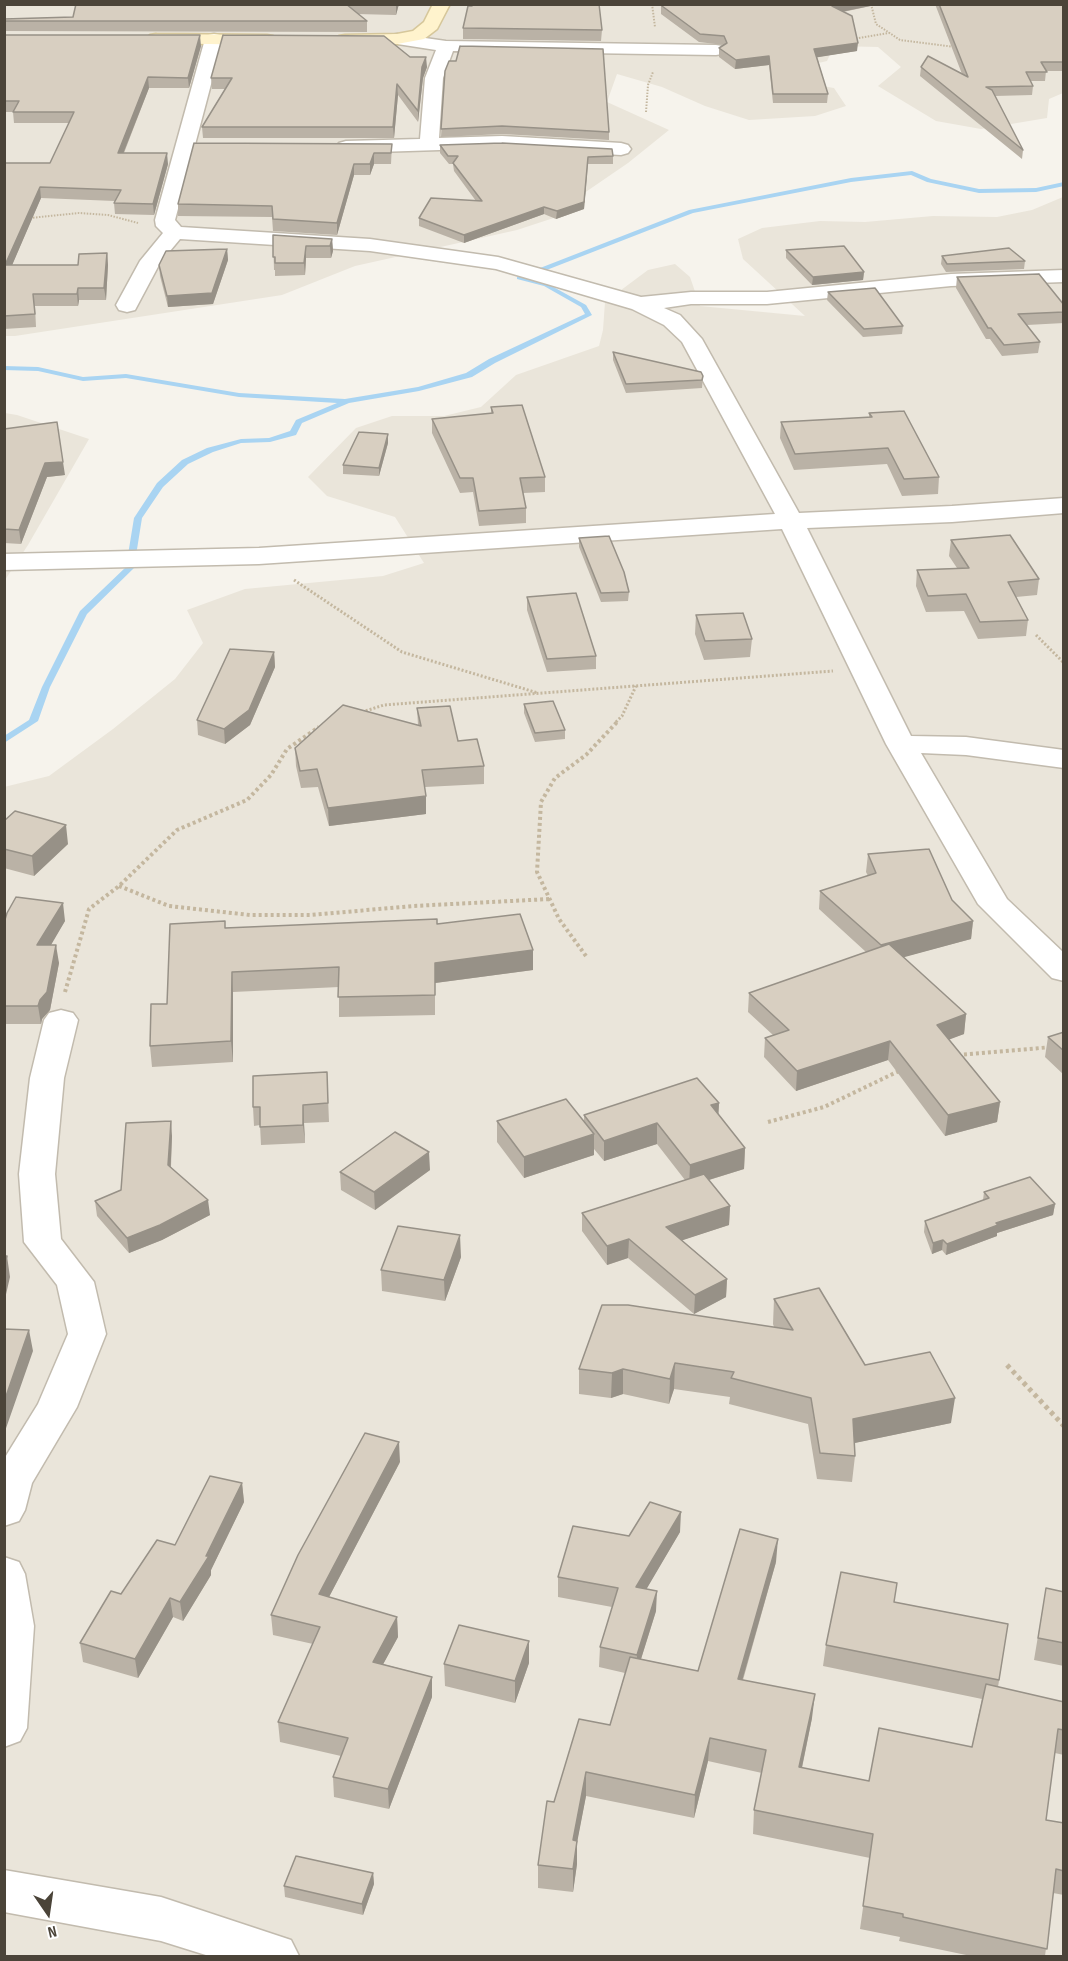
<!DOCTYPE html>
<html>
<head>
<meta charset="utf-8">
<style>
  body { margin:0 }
  #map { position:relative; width:1068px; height:1961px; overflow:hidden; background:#f6f3ec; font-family:"Sofia Sans Condensed",sans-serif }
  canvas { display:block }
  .frame { position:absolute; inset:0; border:6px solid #4b4439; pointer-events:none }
  .north { position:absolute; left:18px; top:1883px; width:60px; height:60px; -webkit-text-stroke:4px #fff; paint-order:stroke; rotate:167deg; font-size:16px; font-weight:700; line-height:24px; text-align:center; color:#4b4439 }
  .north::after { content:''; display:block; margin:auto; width:21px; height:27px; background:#4b4439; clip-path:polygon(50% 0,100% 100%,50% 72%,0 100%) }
</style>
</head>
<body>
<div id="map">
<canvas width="1068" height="1961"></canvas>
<div class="frame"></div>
<div class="north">N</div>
</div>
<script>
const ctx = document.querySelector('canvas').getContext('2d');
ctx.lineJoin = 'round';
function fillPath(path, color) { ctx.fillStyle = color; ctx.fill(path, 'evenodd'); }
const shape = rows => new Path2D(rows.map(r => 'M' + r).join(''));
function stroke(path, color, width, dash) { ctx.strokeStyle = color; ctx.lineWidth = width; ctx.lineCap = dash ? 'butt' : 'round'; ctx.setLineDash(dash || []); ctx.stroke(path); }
const residential = shape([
  [4,5,1063,5,1063,93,1049,99,1047,118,981,129,936,121,878,86,901,67,878,47,834,46,827,61,784,71,786,80,834,88,846,106,815,116,749,120,705,106,662,87,617,74,607,102,669,130,628,163,574,200,581,209,517,230,355,266,282,295,15,336,5,336],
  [1063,197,1063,1956,5,1956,4,787,49,776,113,729,175,679,203,643,187,610,245,589,383,576,424,563,395,517,327,496,308,477,356,428,392,416,444,416,481,407,516,375,599,346,603,330,605,302,648,270,675,264,690,277,700,306,805,316,743,259,738,239,762,228,820,221,865,222,933,216,997,217,1032,210],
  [5,413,17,415,89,439,28,545,5,580]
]);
const stream = shape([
  [912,171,931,179,979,189,1036,188,1064,182,1064,186,1036,192,979,193,927,182,911,175,851,182,693,213,526,278,548,284,586,305,592,315,495,363,472,377,419,391,349,403,302,423,296,435,270,442,241,443,213,452,188,464,163,487,142,518,134,568,87,614,50,687,38,721,4,743,4,736,29,720,42,687,80,611,126,567,134,518,157,483,182,460,207,448,241,439,269,438,290,431,296,420,337,403,239,397,126,378,83,381,38,371,4,370,4,366,38,367,83,377,126,374,239,393,345,399,418,387,466,373,489,359,585,314,581,307,544,286,517,279,517,277,689,210,851,178,912,171]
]);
const pathFar3 = shape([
  [652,4,655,27],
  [871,4,876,24,900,40,955,47],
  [853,39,889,33],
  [646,112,648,85,653,72],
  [30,218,79,213,108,215,138,223]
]);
const pathFar2 = shape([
  [294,580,402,652,538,693],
  [1036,635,1064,663],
  [362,712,384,705,833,671],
  [616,722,622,716,636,686]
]);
const pathFar1 = shape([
  [119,886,169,906,250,915,311,915,413,906,550,899],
  [586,956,559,919,537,872,541,802,555,778,586,755,618,721],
  [65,992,89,909,119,886,177,830,247,800,271,775,287,749,319,727],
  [958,1055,1052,1047],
  [768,1122,824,1107,901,1070]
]);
const path = shape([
  [1007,1365,1064,1426]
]);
const street = shape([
  [214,34,220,35,223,39,175,220,181,227,370,239,498,257,641,297,691,292,767,292,951,274,1064,270,1064,282,951,286,767,304,691,304,664,308,680,315,702,339,799,513,952,506,1064,498,1064,513,952,522,807,528,911,736,966,737,1064,750,1064,768,966,755,921,753,1007,899,1064,953,1064,981,1052,978,978,904,886,744,782,529,259,564,4,570,4,554,259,548,775,514,682,342,664,325,632,309,496,269,370,251,180,239,160,263,135,310,127,312,119,310,116,305,140,261,163,233,156,226,155,220,205,39,208,35,214,34],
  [397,34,446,41,716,45,722,46,725,50,722,54,716,55,453,51,443,78,439,138,502,136,621,143,628,145,631,149,628,153,621,155,502,148,346,153,339,151,336,147,339,143,346,141,420,139,425,78,436,50,391,43,388,39,391,35,397,34],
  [61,1010,73,1013,78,1020,64,1078,55,1174,61,1239,94,1282,106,1334,77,1407,32,1483,25,1510,19,1521,4,1526,4,1459,38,1404,68,1334,57,1285,24,1242,19,1174,30,1078,44,1020,49,1013,61,1010],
  [4,1557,19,1562,25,1574,34,1626,27,1728,20,1741,4,1747,4,1557],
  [4,1870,161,1897,291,1940,299,1956,209,1956,161,1941,4,1912,4,1870]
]);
const secondary = shape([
  [433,4,450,4,437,29,424,39,397,44,345,45,339,44,336,40,339,36,345,35,397,34,413,31,424,22,433,4],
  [156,34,267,35,273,36,276,40,273,44,267,45,150,43,147,39,150,35,156,34]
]);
const wall = shape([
  [76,4,399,4,396,15,357,14,367,21,367,32,4,31,4,19,73,17],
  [661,4,880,4,843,12,857,51,817,57,828,94,827,103,773,103,769,65,735,69,719,57,719,48,724,45,699,42,661,14],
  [935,4,1064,4,1064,71,1046,71,1045,81,1030,81,1033,86,1032,95,995,96,1023,150,1022,159,920,76,921,67,962,74],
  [463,28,602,30,601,41,463,39],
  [4,35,201,46,189,88,149,88,124,153,168,164,154,215,115,214,114,203,115,201,41,198,12,265,78,265,107,253,108,265,106,300,79,300,78,306,35,306,36,327,4,329,4,163,50,163,69,123,14,123,13,112,4,112],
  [410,57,427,67,423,78,418,122,398,95,394,138,203,138,202,127,225,89,212,89,211,78],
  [445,71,609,132,609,140,502,134,441,137],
  [392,144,391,164,374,164,370,175,354,175,337,235,273,231,272,217,178,216,178,204],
  [440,145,613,156,613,164,588,164,584,209,556,219,544,214,464,243,419,226,419,218,476,201,454,171,453,164,449,164,440,153],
  [273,235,332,239,333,251,331,258,306,258,305,275,275,276,275,270,274,270],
  [227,249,228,260,213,304,168,307,160,276,159,265],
  [786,250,864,272,863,280,812,285,786,258],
  [942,256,1025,261,1024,269,946,272,941,264],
  [957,277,1064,305,1064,323,1027,325,1040,342,1038,353,1002,356,990,339,986,339,956,288],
  [828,292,903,326,902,334,863,337,827,300],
  [613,352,703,376,702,388,626,393,613,360],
  [491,407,545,477,545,492,523,493,526,508,526,523,479,526,473,492,460,493,432,433,432,419,491,413],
  [869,413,939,477,938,494,902,496,887,464,794,470,780,438,781,422,869,418],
  [4,429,65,475,47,477,21,544,4,543],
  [388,443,379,476,343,474,343,465],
  [579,538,629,592,628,601,601,602,579,547],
  [951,540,1039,579,1037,595,1016,597,1028,620,1026,636,978,639,964,611,926,612,916,586,917,570,957,568,949,556],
  [527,597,596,656,596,669,547,672,527,610],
  [696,615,752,639,750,657,704,660,695,634],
  [274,652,275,667,250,725,225,744,198,735,197,720],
  [524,704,565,730,565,739,535,742,524,713],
  [417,708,458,741,484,766,484,784,425,787,426,814,329,826,318,787,301,788,296,766,295,748,418,725],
  [4,821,68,844,34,876,4,868],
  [868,854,952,900,973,921,971,939,903,957,966,1014,964,1034,949,1039,1000,1102,997,1122,945,1136,888,1060,796,1091,764,1057,765,1038,773,1035,748,1012,749,993,866,952,819,909,820,891,868,876,866,872],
  [65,921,50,945,59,963,50,1010,42,1019,41,1024,4,1024,4,923],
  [437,924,533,970,435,983,435,1015,339,1017,339,987,233,992,233,1062,152,1067,150,1046,167,1004,226,928],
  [1064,1032,1064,1075,1045,1057,1048,1037],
  [327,1072,329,1122,304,1123,305,1143,261,1145,260,1125,254,1126,253,1107],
  [719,1103,718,1115,745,1148,744,1169,709,1180,730,1206,729,1225,682,1240,727,1279,726,1297,694,1314,628,1258,607,1265,582,1231,582,1213,685,1180,657,1144,604,1161,594,1149,594,1155,524,1178,497,1142,497,1121,584,1122,584,1115],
  [172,1136,171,1167,210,1215,162,1240,129,1253,97,1216,95,1201,121,1190],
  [430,1170,375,1210,341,1190,340,1172],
  [984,1192,1055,1204,1053,1215,997,1233,997,1236,946,1255,942,1250,932,1254,924,1232,925,1221,983,1200],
  [461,1257,445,1301,382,1291,381,1270],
  [774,1299,865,1365,951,1423,854,1443,855,1456,852,1482,817,1479,808,1424,729,1404,730,1397,674,1389,669,1404,623,1394,611,1398,579,1394,579,1369,774,1327,773,1324],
  [400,1462,329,1597,397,1617,398,1637,383,1664,432,1677,432,1697,389,1809,334,1797,333,1777,341,1756,280,1742,278,1722,313,1644,273,1635,271,1615],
  [242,1483,244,1502,211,1570,211,1575,183,1621,173,1617,138,1678,83,1662,80,1643,175,1545],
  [680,1532,646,1589,656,1611,641,1659,698,1671,776,1562,743,1680,812,1718,802,1768,869,1781,972,1747,982,1699,823,1666,826,1645,895,1602,1008,1624,998,1687,1064,1702,1064,1755,1055,1753,1046,1820,1064,1823,1064,1895,1053,1893,1045,1956,971,1956,899,1941,900,1937,860,1929,870,1858,753,1834,754,1810,762,1773,708,1761,694,1818,586,1796,577,1841,577,1864,573,1892,538,1888,538,1865,554,1802,610,1725,625,1673,599,1667,600,1647,612,1607,558,1597,558,1577,629,1536],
  [1046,1588,1064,1592,1064,1666,1034,1660],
  [529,1641,529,1663,515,1703,445,1686,444,1664],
  [373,1873,374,1884,363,1915,285,1897,284,1886]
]);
const shadedWall = shape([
  [396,4,399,4,396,15],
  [837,4,880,4,831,14,832,6],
  [200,35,201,46,189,88,188,78],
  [858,43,857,51,813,58,814,49],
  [769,56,769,65,735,69,736,60],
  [426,57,427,67,423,78,418,122,418,111,422,67],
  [148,77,149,88,119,164,118,153],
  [397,84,398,95,394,138,393,127],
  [167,153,168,164,154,215,153,204],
  [374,153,374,164,370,175,370,164],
  [588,157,584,209,556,219,557,211],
  [354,164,354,175,337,235,337,223],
  [40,187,41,198,7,277,5,265],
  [544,207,544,214,464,243,464,235],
  [332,239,333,251,331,258,330,246],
  [306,246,306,258,305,275,304,263],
  [227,249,228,260,213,304,168,307,167,296],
  [107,253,108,265,106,300,104,288],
  [864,272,863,280,812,285,813,277],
  [78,288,79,300,78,306,77,294],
  [388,434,388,443,379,476,379,468],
  [63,462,65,475,47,477,21,544,19,530,45,463],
  [274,652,275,667,250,725,225,744,224,729],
  [426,796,426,814,329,826,328,808],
  [66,825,68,844,34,876,32,856],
  [63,903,65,921,40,964,37,945],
  [973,921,971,939,879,964,881,945],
  [56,945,59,963,50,1010,42,1019,41,1024,38,1006],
  [533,950,533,970,435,983,435,1015,435,963],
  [232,972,233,992,233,1062,231,1041],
  [966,1014,964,1034,935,1045,937,1025],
  [890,1041,888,1060,796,1091,797,1071],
  [1000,1102,997,1122,945,1136,948,1115],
  [719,1103,718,1123,711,1105],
  [303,1105,304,1123,305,1143,303,1125],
  [171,1121,172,1136,170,1180,168,1165],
  [657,1123,657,1144,604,1161,604,1141],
  [594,1134,594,1155,524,1178,524,1157],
  [745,1148,744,1169,689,1186,690,1165],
  [429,1152,430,1170,375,1210,374,1192],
  [208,1200,210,1215,162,1240,129,1253,127,1238],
  [1055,1204,1053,1215,997,1233,997,1236,946,1255,947,1244,996,1223],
  [730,1206,729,1225,665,1246,666,1227],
  [460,1235,461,1257,445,1301,444,1280],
  [629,1239,628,1258,607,1265,607,1246],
  [943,1240,942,1250,932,1254,933,1243],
  [7,1256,10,1277,4,1303,4,1267],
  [727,1279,726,1297,694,1314,695,1295],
  [29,1330,33,1351,4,1434,4,1402],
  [675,1363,674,1389,669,1404,670,1379],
  [623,1369,623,1394,611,1398,612,1373],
  [955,1398,951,1423,850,1444,853,1419],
  [399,1442,400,1462,320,1614,319,1594],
  [242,1483,244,1502,211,1570,211,1575,183,1621,180,1602,206,1556],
  [681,1512,680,1532,636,1607,636,1587],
  [778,1539,776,1562,736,1702,738,1679],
  [657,1591,656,1611,636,1675,637,1655],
  [170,1598,173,1617,138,1678,135,1659],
  [397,1617,398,1637,374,1681,373,1662],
  [529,1641,529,1663,515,1703,515,1681],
  [432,1677,432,1697,389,1809,388,1789],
  [815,1694,812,1718,797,1791,799,1767],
  [710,1738,708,1761,694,1818,695,1795],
  [586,1772,586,1796,573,1864,573,1840],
  [577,1841,577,1864,573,1892,573,1869],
  [373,1873,374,1884,363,1915,362,1904]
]);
const building = shape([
  [76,4,346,4,367,21,4,21,4,19,73,17,76,4],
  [472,4,599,4,602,30,463,28,468,6,472,6,472,4],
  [662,4,837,4,832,6,852,16,858,43,814,49,828,94,773,94,769,56,736,60,719,48,727,43,724,36,700,34,662,6,662,4],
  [939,4,1064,4,1064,62,1041,62,1047,72,1026,72,1033,86,986,87,992,90,1023,150,921,67,928,56,968,77,939,4],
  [4,35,200,35,188,78,148,77,118,153,167,153,153,204,114,203,121,190,40,187,5,265,78,265,79,254,107,253,104,288,78,288,77,294,33,294,35,314,4,316,4,163,50,163,74,112,13,112,19,101,4,101,4,35],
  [223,35,384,36,410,57,426,57,422,67,418,111,397,84,393,127,202,127,232,78,211,78,223,35],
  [460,46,603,49,609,132,502,126,441,129,445,71,449,61,456,61,460,46],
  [194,143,392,144,391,153,374,153,370,164,354,164,337,223,273,219,272,206,178,204,194,143],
  [502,143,612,149,613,156,588,157,584,202,557,211,544,207,464,235,419,218,431,198,482,201,453,163,458,156,448,156,440,145,502,143],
  [273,235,332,239,330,246,306,246,304,263,275,263,275,257,273,257,273,235],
  [844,246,864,272,813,277,786,250,844,246],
  [1009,248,1025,261,947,264,942,256,1009,248],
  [227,249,212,293,167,296,159,265,166,251,227,249],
  [1039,274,1064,305,1064,312,1018,314,1040,342,1004,345,991,328,988,328,957,277,1039,274],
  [875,288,903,326,864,329,828,292,875,288],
  [613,352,701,372,703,376,702,380,626,384,613,352],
  [522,405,545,477,520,478,526,508,479,511,473,478,460,478,432,419,493,413,491,407,522,405],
  [904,411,939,477,904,479,888,448,795,454,781,422,872,417,869,413,904,411],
  [57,422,63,462,45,463,19,530,4,529,4,429,57,422],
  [359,432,388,434,379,468,343,465,359,432],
  [1010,535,1039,579,1008,582,1028,620,980,622,966,594,928,596,917,570,969,568,951,540,1010,535],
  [609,536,624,572,629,592,601,593,579,538,609,536],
  [576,593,596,656,547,659,527,597,576,593],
  [743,613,752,639,705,641,696,615,743,613],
  [230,649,274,652,249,710,224,729,197,720,230,649],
  [553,701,565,730,535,733,524,704,553,701],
  [343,705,421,726,417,708,450,706,458,741,477,739,484,766,422,770,426,796,328,808,317,769,300,771,295,748,343,705],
  [15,811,66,825,32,856,4,849,4,821,15,811],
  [929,849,952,900,973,921,881,945,820,891,876,873,868,854,929,849],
  [16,897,63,903,37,945,56,945,47,992,40,1000,38,1006,4,1006,4,923,7,913,16,897],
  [520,914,533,950,435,963,435,995,338,997,339,967,232,972,231,1041,150,1046,151,1004,167,1004,170,924,225,921,225,928,437,919,437,924,520,914],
  [889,944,966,1014,937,1025,1000,1102,948,1115,890,1041,797,1071,765,1038,789,1030,749,993,889,944],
  [1064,1032,1064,1051,1048,1037,1064,1032],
  [327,1072,328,1103,303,1105,303,1125,260,1127,260,1107,253,1107,253,1076,327,1072],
  [697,1078,719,1103,711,1105,745,1148,690,1165,657,1123,604,1141,584,1115,697,1078],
  [566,1099,594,1134,524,1157,497,1121,566,1099],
  [171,1121,168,1165,208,1200,160,1225,127,1238,95,1201,121,1190,126,1123,171,1121],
  [395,1132,429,1152,374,1192,340,1172,395,1132],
  [704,1174,730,1206,666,1227,727,1279,695,1295,629,1239,607,1246,582,1213,704,1174],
  [1030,1177,1055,1204,996,1223,998,1225,947,1244,943,1240,933,1243,925,1221,989,1198,984,1192,1030,1177],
  [398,1226,460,1235,444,1280,381,1270,398,1226],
  [4,1256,7,1256,4,1267,4,1256],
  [819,1288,865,1365,930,1352,955,1398,853,1419,855,1456,820,1453,811,1398,731,1378,734,1372,675,1363,670,1379,623,1369,612,1373,579,1369,602,1305,628,1305,793,1330,774,1299,819,1288],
  [4,1329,29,1330,4,1402,4,1329],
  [365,1433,399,1442,319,1594,397,1617,373,1662,432,1677,388,1789,333,1777,348,1738,278,1722,320,1627,271,1615,298,1555,365,1433],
  [210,1476,242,1483,206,1556,209,1556,180,1602,170,1598,135,1659,80,1643,111,1591,121,1594,157,1540,175,1545,210,1476],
  [650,1502,681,1512,636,1587,657,1591,637,1655,600,1647,618,1588,558,1577,573,1526,629,1536,650,1502],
  [740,1529,778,1539,738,1679,815,1694,799,1767,869,1781,879,1728,972,1747,986,1684,1064,1702,1064,1730,1058,1729,1046,1820,1064,1823,1064,1871,1056,1869,1047,1949,903,1917,903,1914,863,1906,873,1834,754,1810,766,1750,710,1738,695,1795,586,1772,573,1840,577,1841,573,1869,538,1865,547,1801,554,1802,579,1719,610,1725,630,1657,698,1671,740,1529],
  [841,1572,897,1583,894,1602,1008,1624,999,1680,826,1645,841,1572],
  [1046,1588,1064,1592,1064,1643,1038,1638,1046,1588],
  [459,1625,529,1641,515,1681,444,1664,459,1625],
  [296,1856,373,1873,362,1904,284,1886,296,1856]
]);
fillPath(residential, '#eae5da');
fillPath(stream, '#a9d4f2');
stroke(street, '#c2bbae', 3);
stroke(secondary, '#d6c79b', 3);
stroke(pathFar3, '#c4b79f', 2, [1.5, 1.5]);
stroke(pathFar2, '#c4b79f', 3, [2, 2]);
stroke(pathFar1, '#c4b79f', 4, [3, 3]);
stroke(path, '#c4b79f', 5, [4, 4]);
fillPath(street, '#fff');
fillPath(secondary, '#fff3cd');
fillPath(wall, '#bab2a6');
fillPath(shadedWall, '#979187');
fillPath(building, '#d8cfc1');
stroke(building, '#979187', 1.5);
</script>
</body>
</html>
